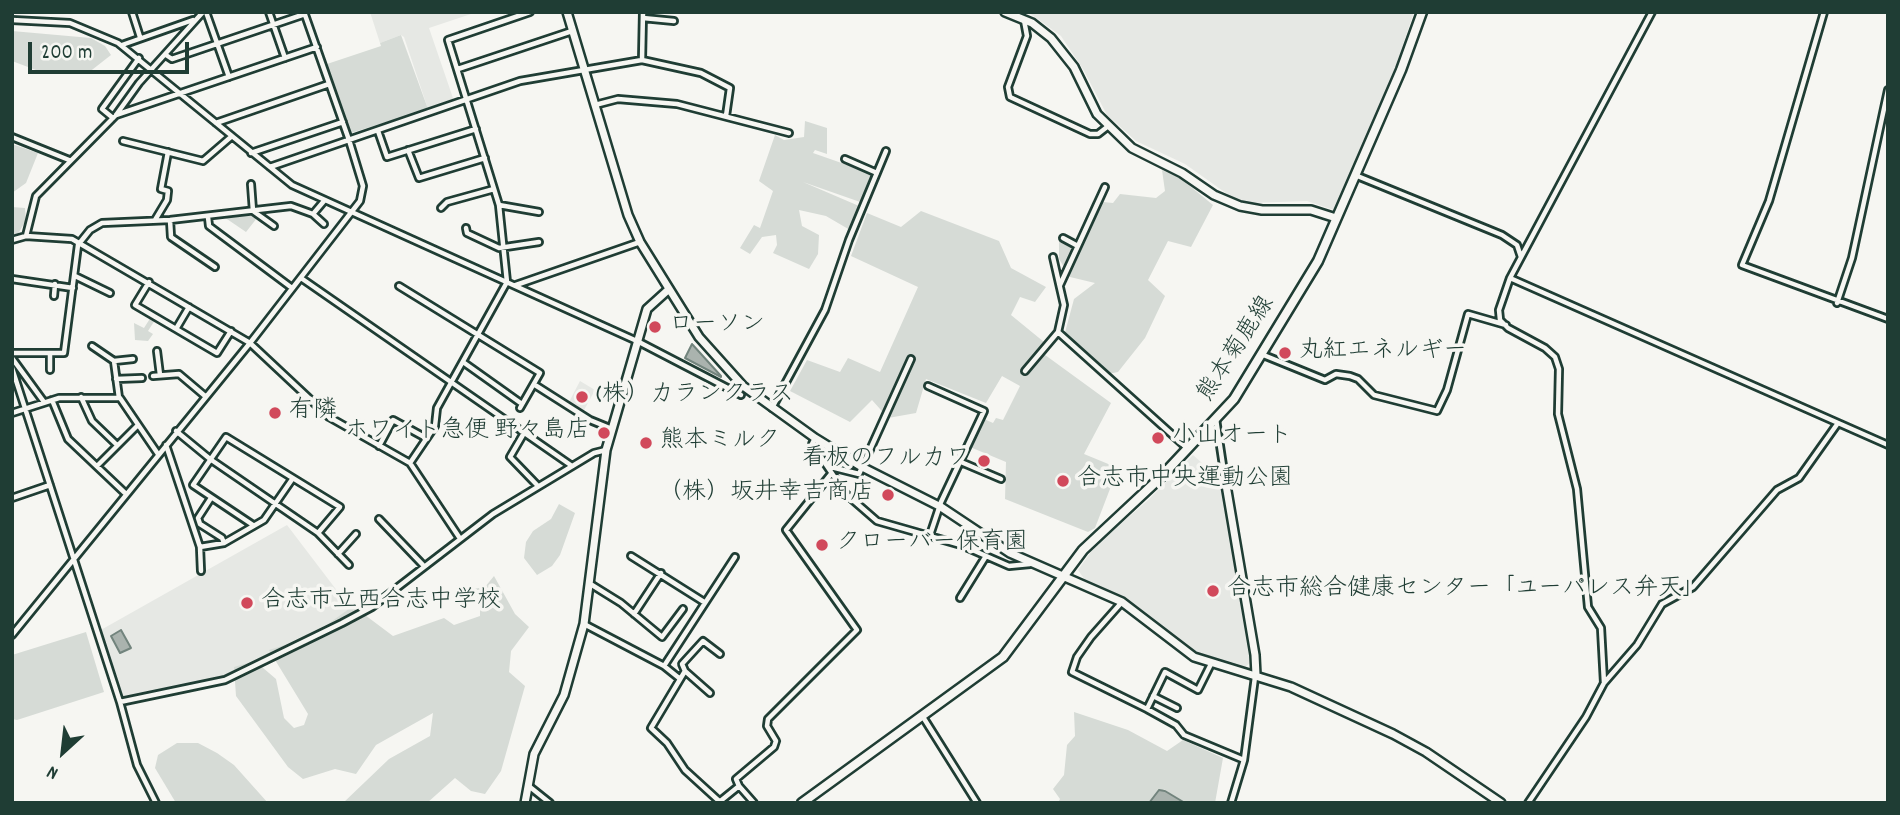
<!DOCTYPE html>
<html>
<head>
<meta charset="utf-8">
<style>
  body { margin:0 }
  #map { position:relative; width:1900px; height:815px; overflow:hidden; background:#f6f6f2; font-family:Dekko,sans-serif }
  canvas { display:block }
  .frame { position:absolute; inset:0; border:14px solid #1f3d34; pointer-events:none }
  .north { position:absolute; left:28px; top:717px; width:70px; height:70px; -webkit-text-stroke:5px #f6f6f2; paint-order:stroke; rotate:207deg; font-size:19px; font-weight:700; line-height:28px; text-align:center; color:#1f3d34 }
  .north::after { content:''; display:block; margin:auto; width:24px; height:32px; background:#1f3d34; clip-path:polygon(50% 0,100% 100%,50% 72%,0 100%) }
  .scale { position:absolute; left:28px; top:42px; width:161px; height:32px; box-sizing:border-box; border:4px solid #1f3d34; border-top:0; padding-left:9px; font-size:21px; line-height:24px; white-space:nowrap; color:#1f3d34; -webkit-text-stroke:5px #f6f6f2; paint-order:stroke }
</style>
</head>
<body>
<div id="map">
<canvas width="1900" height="815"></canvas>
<div class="frame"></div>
<div class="north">N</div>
<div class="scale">200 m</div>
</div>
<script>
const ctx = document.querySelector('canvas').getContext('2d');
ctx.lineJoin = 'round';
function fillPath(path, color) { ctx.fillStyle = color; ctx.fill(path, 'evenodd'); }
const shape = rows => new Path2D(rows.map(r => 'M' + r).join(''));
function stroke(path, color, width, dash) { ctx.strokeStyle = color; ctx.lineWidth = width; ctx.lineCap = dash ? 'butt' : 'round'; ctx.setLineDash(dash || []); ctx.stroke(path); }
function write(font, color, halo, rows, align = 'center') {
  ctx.font = font + ' Dekko,"Klee One",sans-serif'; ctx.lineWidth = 7; ctx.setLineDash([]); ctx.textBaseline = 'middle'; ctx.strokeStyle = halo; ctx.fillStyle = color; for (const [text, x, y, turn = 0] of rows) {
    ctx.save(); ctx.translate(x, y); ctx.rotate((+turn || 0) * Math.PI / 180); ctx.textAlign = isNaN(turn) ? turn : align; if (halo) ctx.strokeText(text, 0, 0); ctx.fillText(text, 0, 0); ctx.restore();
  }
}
const built = shape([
  [370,12,477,12,429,28,454,101,428,109,404,37,401,35,380,43],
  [1028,12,1414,12,1395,68,1334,210,1307,201,1250,203,1233,198,1185,164,1136,141,1107,115,1083,69,1061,36],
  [580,381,595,390,583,412,568,404],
  [1193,455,1220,479,1250,663,1244,668,1197,652,1122,596,1085,580,1078,570,1095,546,1147,501],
  [287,525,354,613,225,677,126,698,120,695,99,631]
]);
const green = shape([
  [12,31,91,38,105,46,111,55,88,73,36,70,12,61],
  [401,35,428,109,351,133,327,64,381,46,380,43],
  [805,121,827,128,827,154,815,150,813,153,873,174,863,203,803,182,859,206,850,230,826,216,799,210,802,226,819,235,818,254,809,269,773,253,777,245,776,235,762,237,750,254,740,248,754,225,760,228,773,191,759,181,775,135,784,140,804,137],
  [12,144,38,153,26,183,12,193],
  [1162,170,1180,178,1213,205,1191,247,1168,241,1148,280,1165,296,1145,338,1118,372,1108,374,1088,365,1063,340,1074,299,1095,283,1070,277,1059,259,1059,241,1076,244,1082,239,1084,221,1093,201,1113,203,1120,194,1156,198,1165,191],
  [12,207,25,208,26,220,18,234,12,234],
  [921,211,999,241,1011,268,1046,287,1035,302,1020,297,1011,315,1044,342,1041,352,1111,403,1084,454,1118,468,1095,528,1088,532,1005,499,1006,462,970,447,984,419,993,423,996,418,1003,420,1020,386,1002,376,986,403,926,379,916,413,888,418,872,400,850,422,790,391,807,360,840,372,848,358,880,372,918,287,851,256,867,213,901,227],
  [251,214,257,218,246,232,224,217],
  [151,317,155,320,148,331,153,334,148,341,135,340,134,323,144,328],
  [559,504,575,513,560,555,552,566,537,575,524,558,526,542,533,531,551,519],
  [494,576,515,614,529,627,511,651,509,672,525,686,501,771,485,794,471,791,455,778,427,803,343,803,389,759,430,736,433,713,376,745,356,774,335,769,303,779,288,767,236,696,234,667,255,661,276,679,284,718,294,728,304,725,308,714,269,650,310,637,353,606,393,636,444,618,454,625,480,616,480,602,473,589,485,587],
  [86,632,104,692,17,720,12,719,12,655],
  [1074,712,1128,730,1167,751,1183,740,1223,758,1215,803,1182,803,1164,789,1154,803,1058,803,1060,799,1053,789,1064,775,1067,745,1075,736],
  [177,743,198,743,217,753,234,765,268,803,176,803,155,768,158,755]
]);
const water = shape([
  [692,344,721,376,721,377,685,358,692,344],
  [121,630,131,648,120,653,111,636,121,630],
  [1159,790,1165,791,1185,803,1149,803,1159,790]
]);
const street = shape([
  [132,12,140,37],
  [206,12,229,77],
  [269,12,285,58],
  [1824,12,1769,201,1742,265,1888,319],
  [643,18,674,21],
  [12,20,70,23,118,43,292,185,639,342,741,395],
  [1024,20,1027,36,1008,87,1010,97,1090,134,1098,134,1107,127],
  [122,45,193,20],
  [166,55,172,59,305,14],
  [642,60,643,12],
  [458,69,572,31],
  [595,105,618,99,677,104,789,133],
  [116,115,317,47],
  [113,118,102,109,139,58],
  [216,123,329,84],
  [378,131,387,157,476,129],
  [12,137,69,160],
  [123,141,203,161,232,136],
  [408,150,419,178,485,158],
  [251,153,343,122],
  [845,159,877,173],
  [270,167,520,81,642,60,701,73,730,88,726,116],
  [1355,175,1502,235,1517,245,1521,257],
  [251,184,253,211,274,226],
  [499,205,539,212],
  [441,208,447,202,494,189],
  [313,214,324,224],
  [208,217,209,226,292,288],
  [155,220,167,200,168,191,161,189,168,152],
  [170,220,171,237,215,267],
  [466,228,467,233,499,248,539,242],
  [26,236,36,196,116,115,139,83,203,12],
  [1063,238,1076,245],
  [12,240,26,236,72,239,250,343,329,417,410,463,459,537],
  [1053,257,1064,305,1058,332,1187,448],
  [75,276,110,293],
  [301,278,572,466],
  [1510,278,1888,445],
  [12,279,73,288],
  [149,282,135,305,217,353,231,331],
  [516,285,640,242],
  [1060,285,1105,187],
  [399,286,540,373,520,408],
  [54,296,55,284],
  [1837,303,1852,258,1888,90],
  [176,329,189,307],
  [92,346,114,361,119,398],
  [157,351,160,375],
  [12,353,64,353,78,245,90,230,102,223,170,220,291,206,313,214,324,201],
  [1261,354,1325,380,1336,374,1350,376,1358,379,1374,395,1437,411,1447,390,1468,314,1506,325],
  [12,358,44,402],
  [114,361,133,359],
  [463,362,522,404],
  [12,368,120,702,137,765,156,803],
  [50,370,50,353],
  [1025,371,1058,332],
  [153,376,179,374,205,396],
  [116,379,142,378],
  [535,385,590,420,612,429],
  [928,386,984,411,941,502,930,535],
  [81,397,92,421,117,445],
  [52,400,68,439,126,494],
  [772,408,825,310,849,240,886,151],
  [12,413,59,398,120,398,158,454],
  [1216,419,1225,479],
  [176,431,210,459,318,533,349,565],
  [524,433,510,457,538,486],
  [815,438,812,444,846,494,877,521,961,545,1009,566,1030,564],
  [166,445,200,547,201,571],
  [379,446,393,420,426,438],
  [961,462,1001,479],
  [410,463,435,426,437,408,507,282,499,205,448,40,530,12],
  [97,466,137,426],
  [827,466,859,474,911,359],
  [12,498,50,485],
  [211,498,198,518,200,524,222,538,224,543],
  [379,519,423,565],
  [253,525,193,485,226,437,340,507,318,533],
  [200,547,224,543,264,520,293,478],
  [338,554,356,534],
  [631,556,704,602],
  [592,585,621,603,662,637,683,609],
  [960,598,986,556],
  [1122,602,1091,637,1077,657,1072,672,1147,709,1176,725,1184,735,1244,760],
  [634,614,661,573],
  [584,624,664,666,679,678],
  [12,635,250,343,360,201,363,186,349,140,304,12],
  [664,666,735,557],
  [685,671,682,664,703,641,720,654],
  [1604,683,1601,628,1588,607,1577,489,1558,414,1559,369,1555,357,1545,348,1508,328,1500,320,1499,310,1510,278,1652,12],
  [710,693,685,671,651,728,667,743,685,770,719,801],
  [1153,696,1177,708],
  [120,702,225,680,342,623,372,607,493,514,594,453,606,450],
  [1147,709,1165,672,1198,690,1211,664],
  [923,717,977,803],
  [530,787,550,803],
  [718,803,739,786],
  [754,803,739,786,736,779,774,747,776,741,767,726,768,719,857,630,786,530,831,474],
  [1231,803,1244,760,1255,677],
  [1528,803,1586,717,1604,683,1637,645,1662,604,1693,587,1777,490,1799,478,1838,423]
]);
const secondary = shape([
  [567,12,628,215,640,242,699,337,743,386,815,438,862,467,941,507,1010,553,1122,602,1194,657,1291,687,1393,734,1426,752,1501,803],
  [1005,12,1032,23,1051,38,1074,67,1097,114,1132,148,1182,173,1214,195,1240,206,1262,210,1311,210,1336,218],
  [1225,479,1255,655,1256,675],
  [525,803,534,754,564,695,584,624,606,450,647,309,668,290]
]);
const primary = shape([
  [802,803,1003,657,1083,550,1160,478,1234,399,1318,261,1401,70,1422,12]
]);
const markers = [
  [655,327,7,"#d1495b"],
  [1285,353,7,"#d1495b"],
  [582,397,7,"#d1495b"],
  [275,413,7,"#d1495b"],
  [604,433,7,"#d1495b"],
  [1158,438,7,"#d1495b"],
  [646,443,7,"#d1495b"],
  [984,461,7,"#d1495b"],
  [1063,481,7,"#d1495b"],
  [888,495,7,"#d1495b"],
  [822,545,7,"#d1495b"],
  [1213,591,7,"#d1495b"],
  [247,603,7,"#d1495b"]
];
const poiNames = [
  ["ローソン",669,327],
  ["丸紅エネルギー",1299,353],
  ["(株）カランクラス",596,397],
  ["有隣",289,413],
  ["ホワイト急便 野々島店",590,433,"right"],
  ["小山オート",1172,438],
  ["熊本ミルク",660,443],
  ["看板のフルカワ",970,461,"right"],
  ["合志市中央運動公園",1077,481],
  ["（株）坂井幸吉商店",874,495,"right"],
  ["クローバー保育園",836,545],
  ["合志市総合健康センター「ユーパレス弁天」",1227,591],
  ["合志市立西合志中学校",261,603]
];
const streetNames = [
  ["熊本菊鹿線",1238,350,-57]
];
fillPath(built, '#e6e8e4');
fillPath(green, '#d6dbd6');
fillPath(water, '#aab3ae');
stroke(water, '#72847d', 2);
stroke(street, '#1f3d34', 10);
stroke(secondary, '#1f3d34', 12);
stroke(primary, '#1f3d34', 13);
stroke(street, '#f6f6f2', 4.5);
stroke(secondary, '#f6f6f2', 7);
stroke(primary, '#f6f6f2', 8);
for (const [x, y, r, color] of markers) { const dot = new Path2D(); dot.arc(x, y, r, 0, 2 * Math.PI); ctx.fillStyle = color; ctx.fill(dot); stroke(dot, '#f6f6f2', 2.5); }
write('24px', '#1f3d34', '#f6f6f2', poiNames, 'left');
write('24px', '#1f3d34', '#f6f6f2', streetNames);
</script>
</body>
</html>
